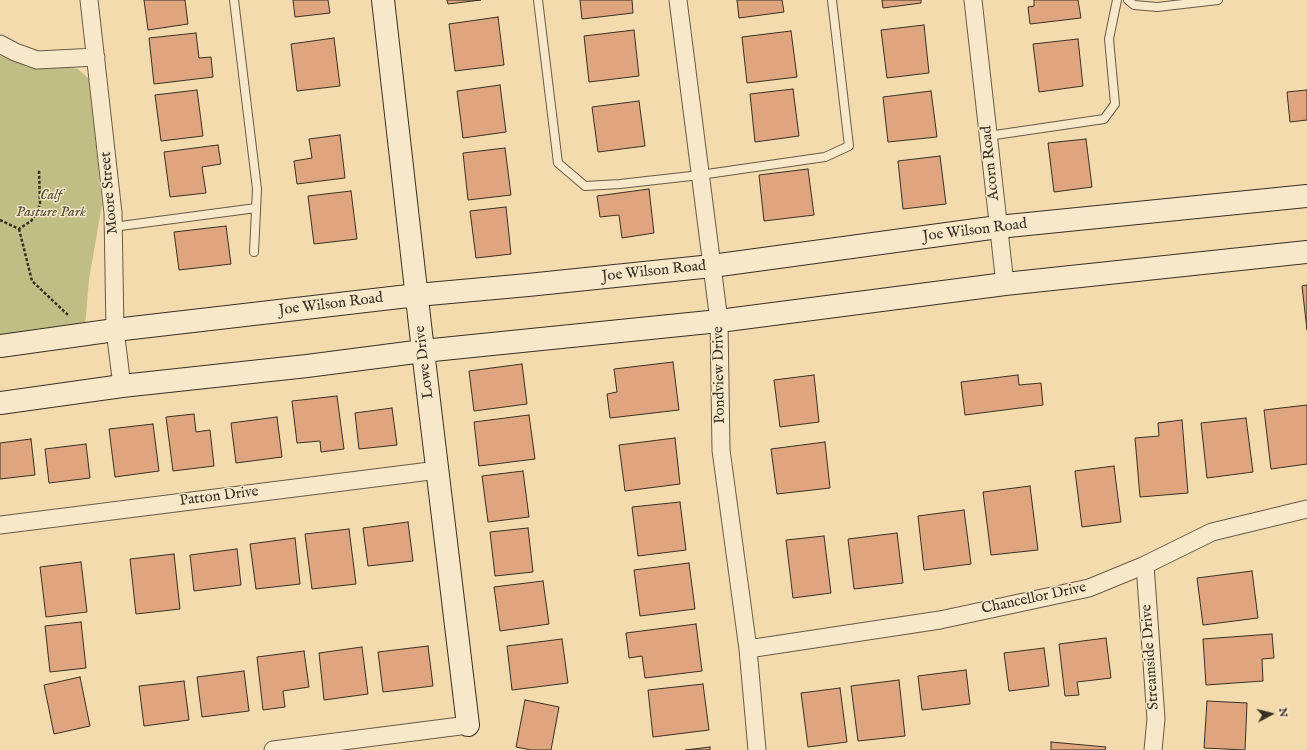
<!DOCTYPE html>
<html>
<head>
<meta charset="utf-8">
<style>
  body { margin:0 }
  #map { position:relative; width:1307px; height:750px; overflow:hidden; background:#f3dbad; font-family:"IM FELL English",serif }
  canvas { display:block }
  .north { position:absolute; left:1251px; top:694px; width:40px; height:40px; -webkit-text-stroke:3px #f7e8ca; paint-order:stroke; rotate:83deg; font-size:11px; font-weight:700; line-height:16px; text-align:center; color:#393026 }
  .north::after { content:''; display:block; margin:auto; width:14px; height:18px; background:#393026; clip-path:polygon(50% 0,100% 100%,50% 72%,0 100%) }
</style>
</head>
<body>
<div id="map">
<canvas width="1307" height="750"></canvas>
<div class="north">N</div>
</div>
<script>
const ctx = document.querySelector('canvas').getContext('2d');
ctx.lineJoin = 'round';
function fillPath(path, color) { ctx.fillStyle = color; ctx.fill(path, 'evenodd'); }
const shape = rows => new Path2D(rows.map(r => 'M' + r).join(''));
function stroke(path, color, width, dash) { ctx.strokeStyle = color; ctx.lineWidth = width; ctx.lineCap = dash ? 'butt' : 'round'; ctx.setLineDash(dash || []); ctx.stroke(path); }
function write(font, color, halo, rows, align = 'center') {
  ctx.font = font + ' "IM FELL English",serif'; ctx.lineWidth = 3; ctx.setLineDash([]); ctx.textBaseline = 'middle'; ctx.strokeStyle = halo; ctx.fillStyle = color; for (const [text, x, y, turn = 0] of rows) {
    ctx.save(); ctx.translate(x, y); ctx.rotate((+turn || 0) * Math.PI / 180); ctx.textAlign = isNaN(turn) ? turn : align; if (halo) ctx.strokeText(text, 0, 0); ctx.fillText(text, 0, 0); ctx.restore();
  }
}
const green = shape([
  [0,53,78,69,89,79,102,205,89,279,85,327,0,338]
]);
const building = shape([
  [144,0,185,0,188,24,148,30,144,0],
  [293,0,328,0,330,13,295,17,293,0],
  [447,0,481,0,448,4,447,0],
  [580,0,632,0,633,13,582,19,580,0],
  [737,0,782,0,784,12,739,18,737,0],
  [882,0,921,0,921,3,883,8,882,0],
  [1034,0,1078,0,1081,18,1030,24,1028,7,1034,6,1034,0],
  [498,17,504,65,455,71,449,24,498,17],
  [924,25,929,73,887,78,881,30,924,25],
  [634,30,639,76,589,82,584,36,634,30],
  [791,31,797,77,747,83,742,37,791,31],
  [196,33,199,58,211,57,213,77,154,84,149,38,196,33],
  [334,38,340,86,297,91,291,44,334,38],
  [1078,39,1083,86,1039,92,1033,44,1078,39],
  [500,85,506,132,463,138,457,91,500,85],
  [793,89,799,136,755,142,750,94,793,89],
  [197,90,203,136,161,141,155,95,197,90],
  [1307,90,1307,120,1290,122,1287,92,1307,90],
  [931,91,937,137,888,142,883,97,931,91],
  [639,101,645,146,598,152,592,107,639,101],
  [340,135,345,178,297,184,294,161,312,158,309,139,340,135],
  [1086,139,1092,187,1054,192,1048,143,1086,139],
  [218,145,221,164,202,167,206,193,170,197,164,152,218,145],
  [505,148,511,195,468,200,463,153,505,148],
  [940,156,946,204,903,209,898,161,940,156],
  [808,169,814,215,764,221,759,175,808,169],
  [649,189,654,233,622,238,619,215,600,217,597,196,649,189],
  [351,191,357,239,314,244,308,196,351,191],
  [506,207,511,254,476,258,470,211,506,207],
  [226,226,231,264,179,270,174,232,226,226],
  [1307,285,1307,330,1302,286,1307,285],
  [673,362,679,410,610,418,607,394,617,392,614,369,673,362],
  [522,364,527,404,474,411,469,371,522,364],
  [814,375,819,422,780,427,774,380,814,375],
  [1018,375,1019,385,1041,383,1043,405,965,415,961,382,1018,375],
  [337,396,344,449,321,452,320,441,297,443,292,401,337,396],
  [1307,405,1307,464,1271,469,1264,410,1307,405],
  [392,408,397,445,359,449,355,413,392,408],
  [194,414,196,432,210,430,214,466,173,471,166,417,194,414],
  [529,415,535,459,479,466,474,422,529,415],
  [277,417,282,457,236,463,231,423,277,417],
  [1246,418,1253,472,1207,478,1201,423,1246,418],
  [1182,420,1188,493,1140,497,1135,438,1159,436,1158,423,1182,420],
  [153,424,159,471,115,477,109,429,153,424],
  [675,438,680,484,625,491,619,445,675,438],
  [31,439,35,475,0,479,0,443,31,439],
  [825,442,830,488,777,494,771,449,825,442],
  [86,444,90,478,49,483,45,449,86,444],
  [1114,466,1121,522,1082,527,1075,471,1114,466],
  [523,471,529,517,488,522,482,476,523,471],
  [1030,486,1038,550,991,555,983,492,1030,486],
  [680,502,686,550,638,556,632,507,680,502],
  [964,510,971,564,924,570,918,516,964,510],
  [408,522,413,561,368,566,363,528,408,522],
  [528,528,533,572,495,576,490,532,528,528],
  [349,529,356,584,312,589,305,534,349,529],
  [897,533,903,583,854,589,848,539,897,533],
  [824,536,831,593,793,598,786,540,824,536],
  [295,538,300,584,256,589,250,544,295,538],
  [237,549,241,585,194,591,190,555,237,549],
  [174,554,180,609,136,614,130,559,174,554],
  [81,562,87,612,46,617,40,567,81,562],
  [689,563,695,609,640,616,634,570,689,563],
  [1252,571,1258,618,1203,625,1197,578,1252,571],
  [543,581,549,624,500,631,494,587,543,581],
  [81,622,86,668,50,672,45,626,81,622],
  [696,624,702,671,645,678,642,656,629,658,626,633,696,624],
  [1272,634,1274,658,1262,659,1263,681,1206,685,1203,639,1272,634],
  [1106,638,1111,678,1077,682,1079,695,1065,696,1059,644,1106,638],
  [562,639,568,683,512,690,507,646,562,639],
  [428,646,433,686,383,692,378,652,428,646],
  [362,647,368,694,324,700,319,653,362,647],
  [1044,648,1049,686,1009,691,1004,653,1044,648],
  [304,651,309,687,283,691,285,707,263,710,257,657,304,651],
  [966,670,970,704,922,710,918,676,966,670],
  [244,671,249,711,202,717,197,677,244,671],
  [80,677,90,726,54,734,44,685,80,677],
  [899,680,905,736,858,741,851,686,899,680],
  [184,681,189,720,144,726,139,686,184,681],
  [703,684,709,730,653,737,648,690,703,684],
  [840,688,847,742,808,747,801,693,840,688],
  [525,700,559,707,551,750,531,750,516,747,525,700],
  [1207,701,1247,703,1245,750,1204,748,1207,701],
  [1051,742,1106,747,1105,750,1051,750,1051,742],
  [710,747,710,750,685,750,710,747]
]);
const path = shape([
  [0,220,19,229,31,221,37,213,40,203,39,170],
  [19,229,32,281,68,315]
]);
const lane = shape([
  [234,0,257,189,254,252],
  [538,0,558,163,585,186,620,184,700,175,825,157,849,146,832,0],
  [1128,0,1134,5,1157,7,1218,0],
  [988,136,1104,119,1115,104,1109,39,1117,0],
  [113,227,256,208]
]);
const street = shape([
  [89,0,113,213,115,330,122,386],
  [678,0,719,321,721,450,748,649,757,750],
  [973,0,1005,284],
  [0,44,15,52,37,60,96,57],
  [0,525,438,470],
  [1145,565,1156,719,1153,750],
  [748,649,940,620,1089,588,1145,565,1212,532,1307,509],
  [273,750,468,725]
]);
const secondary = shape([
  [383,0,423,351,468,725],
  [0,346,115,330,417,295,528,285,712,266,998,227,1307,196],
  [0,403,122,386,307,366,423,351,719,321,1005,284,1307,252]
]);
const streetNames = [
  ["Acorn Road",991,163,-96],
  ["Moore Street",110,193,-95],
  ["Joe Wilson Road",975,231,-7],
  ["Joe Wilson Road",654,272,-6],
  ["Joe Wilson Road",331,305,-7],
  ["Lowe Drive",425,362,-97],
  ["Pondview Drive",720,375,-91],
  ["Patton Drive",219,497,-7],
  ["Chancellor Drive",1034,599,-12],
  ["Streamside Drive",1151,657,-94]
];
const parkNames = [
  ["Calf",51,196],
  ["Pasture Park",51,213]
];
fillPath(green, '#c1be85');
fillPath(building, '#dea57f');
stroke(building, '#393026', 1);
stroke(lane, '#685b48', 10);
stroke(street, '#685b48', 19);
stroke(secondary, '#393026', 24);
stroke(path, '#393026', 2.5, [3, 2]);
stroke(lane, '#f7e8ca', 8);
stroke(street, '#f7e8ca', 17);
stroke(secondary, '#f7e8ca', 22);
write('15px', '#393026', '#f7e8ca', streetNames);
write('italic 15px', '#544c39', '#f7e8ca', parkNames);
</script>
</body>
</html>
